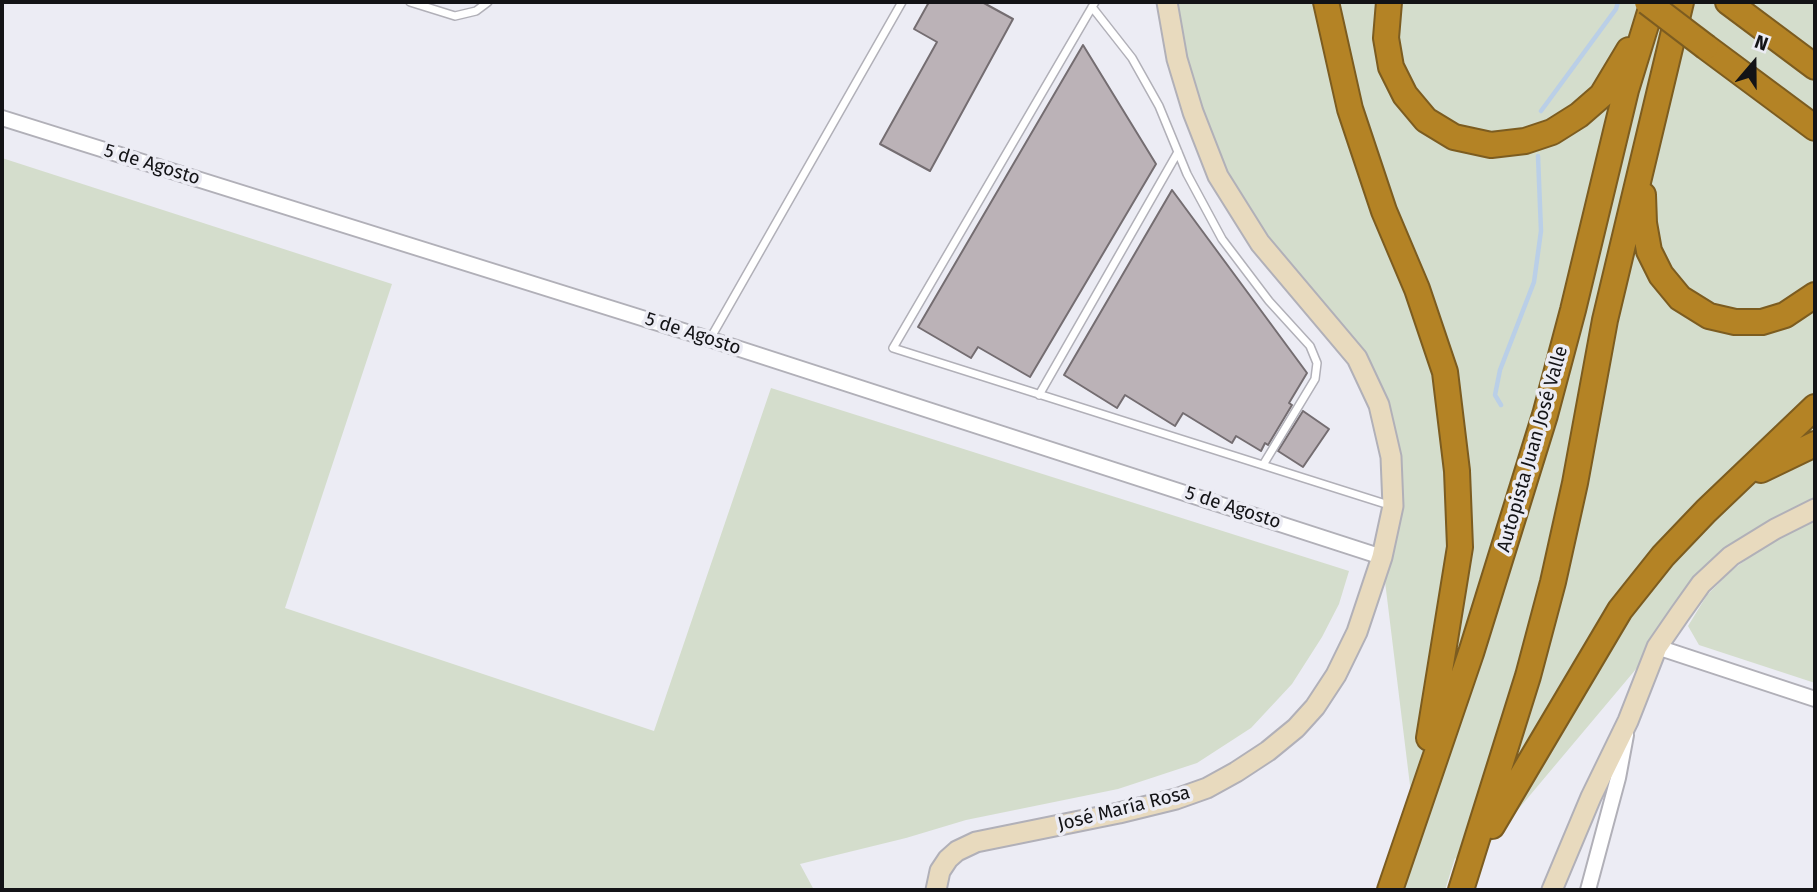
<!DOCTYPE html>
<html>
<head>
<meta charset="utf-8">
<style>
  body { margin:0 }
  #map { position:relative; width:1817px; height:892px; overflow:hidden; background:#ececf4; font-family:"Fira Sans",sans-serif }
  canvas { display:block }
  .frame { position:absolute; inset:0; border:4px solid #131316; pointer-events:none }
  .north { position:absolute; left:1719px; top:28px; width:70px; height:70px; -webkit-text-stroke:5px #ececf4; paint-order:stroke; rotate:20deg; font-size:19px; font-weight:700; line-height:28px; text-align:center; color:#131316 }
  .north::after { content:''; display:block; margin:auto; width:24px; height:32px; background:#131316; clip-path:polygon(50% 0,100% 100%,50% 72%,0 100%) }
</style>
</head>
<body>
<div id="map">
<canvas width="1817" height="892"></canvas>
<div class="frame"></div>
<div class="north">N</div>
</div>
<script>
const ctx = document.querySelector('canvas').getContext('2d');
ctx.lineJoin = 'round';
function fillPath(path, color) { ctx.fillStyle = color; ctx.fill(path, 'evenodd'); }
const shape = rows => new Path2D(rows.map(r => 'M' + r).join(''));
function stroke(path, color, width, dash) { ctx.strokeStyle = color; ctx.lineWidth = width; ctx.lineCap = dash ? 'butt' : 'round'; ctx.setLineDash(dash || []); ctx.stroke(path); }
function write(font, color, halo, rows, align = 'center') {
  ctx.font = font + ' "Fira Sans",sans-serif'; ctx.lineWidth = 7; ctx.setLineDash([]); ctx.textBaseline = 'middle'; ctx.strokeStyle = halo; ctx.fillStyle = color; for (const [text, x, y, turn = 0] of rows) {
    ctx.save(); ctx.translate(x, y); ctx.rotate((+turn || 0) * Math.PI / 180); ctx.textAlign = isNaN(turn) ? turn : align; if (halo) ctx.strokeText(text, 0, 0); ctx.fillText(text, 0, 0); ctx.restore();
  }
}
const green = shape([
  [1167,2,1815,2,1815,509,1731,556,1468,869,1455,858,1445,890,1400,890,1414,818,1382,557,1393,506,1379,405,1218,176],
  [2,158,392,284,285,608,654,731,771,388,1349,571,1339,604,1322,637,1292,684,1251,728,1197,763,1118,789,966,820,906,838,800,864,814,890,2,890],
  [1815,520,1815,683,1699,645,1688,626,1707,595,1731,571,1768,543]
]);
const stream = shape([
  [1541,111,1616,9,1618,2],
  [1501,405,1495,395,1500,370,1534,282,1541,231,1538,156]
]);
const building = shape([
  [929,2,982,2,1013,19,930,171,880,144,937,42,914,29,929,2],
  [1083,45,1156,164,1030,377,978,347,971,358,918,327,1083,45],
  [1172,190,1307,373,1289,403,1292,405,1268,445,1265,443,1261,451,1236,436,1232,443,1183,413,1175,426,1125,395,1117,408,1064,375,1172,190],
  [1303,411,1329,429,1303,467,1278,451,1303,411]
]);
const lane = shape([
  [410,2,455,16,476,11,488,2],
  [1095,2,893,348,1392,506],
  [1092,7,1132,58,1159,106,1187,174,1222,239,1269,301,1310,346,1317,363,1315,379,1263,465],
  [710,339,902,2],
  [1039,395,1178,152]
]);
const street = shape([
  [2,118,709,339,1382,557],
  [1657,647,1815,699],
  [1588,890,1618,778,1626,735]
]);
const secondary = shape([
  [936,890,940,871,948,859,957,851,976,842,1119,813,1176,799,1207,788,1236,772,1268,751,1296,728,1315,707,1336,675,1357,632,1382,557,1393,506,1391,457,1379,405,1357,358,1260,243,1218,176,1193,112,1177,59,1167,2],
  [1552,890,1591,797,1628,721,1657,647,1679,615,1701,584,1731,556,1775,529,1815,509]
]);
const highway = shape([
  [1326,2,1350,109,1384,211,1417,289,1445,372,1457,471,1460,547,1429,738],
  [1389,2,1386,38,1391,67,1405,95,1426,120,1454,137,1491,145,1525,141,1552,132,1579,115,1602,95,1629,50],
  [1728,2,1815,67],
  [1706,47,1815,128],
  [1643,195,1644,223,1649,251,1661,275,1680,298,1709,316,1735,322,1762,322,1785,315,1815,295],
  [1761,470,1815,444],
  [1492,826,1620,610,1663,556,1706,511,1815,407],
  [1390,890,1471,653,1545,415,1573,310,1626,90,1653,2],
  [1461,890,1528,676,1553,582,1575,483,1605,320,1681,2]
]);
const highwayBridge = shape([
  [1647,2,1706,47]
]);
const streetNames = [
  ["5 de Agosto",152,165,17],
  ["5 de Agosto",693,334,18],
  ["Autopista Juan José Valle",1533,449,-74],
  ["5 de Agosto",1233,508,18],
  ["José María Rosa",1124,809,-14]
];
fillPath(green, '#d4ddcc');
stroke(stream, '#bacfe7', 4.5);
fillPath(building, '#bbb2b7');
stroke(building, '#746d71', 2);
stroke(lane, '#b1b0b8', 10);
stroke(street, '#b1b0b8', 18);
stroke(secondary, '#b1b0b8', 23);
stroke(highway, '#7c5c20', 28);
stroke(lane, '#fff', 7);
stroke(street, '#fff', 14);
stroke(secondary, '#e8dabe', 19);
stroke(highway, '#b48325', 24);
stroke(highwayBridge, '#7c5c20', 28, []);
stroke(highwayBridge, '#b48325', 24);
write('19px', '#131316', '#ececf4', streetNames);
</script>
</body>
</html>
